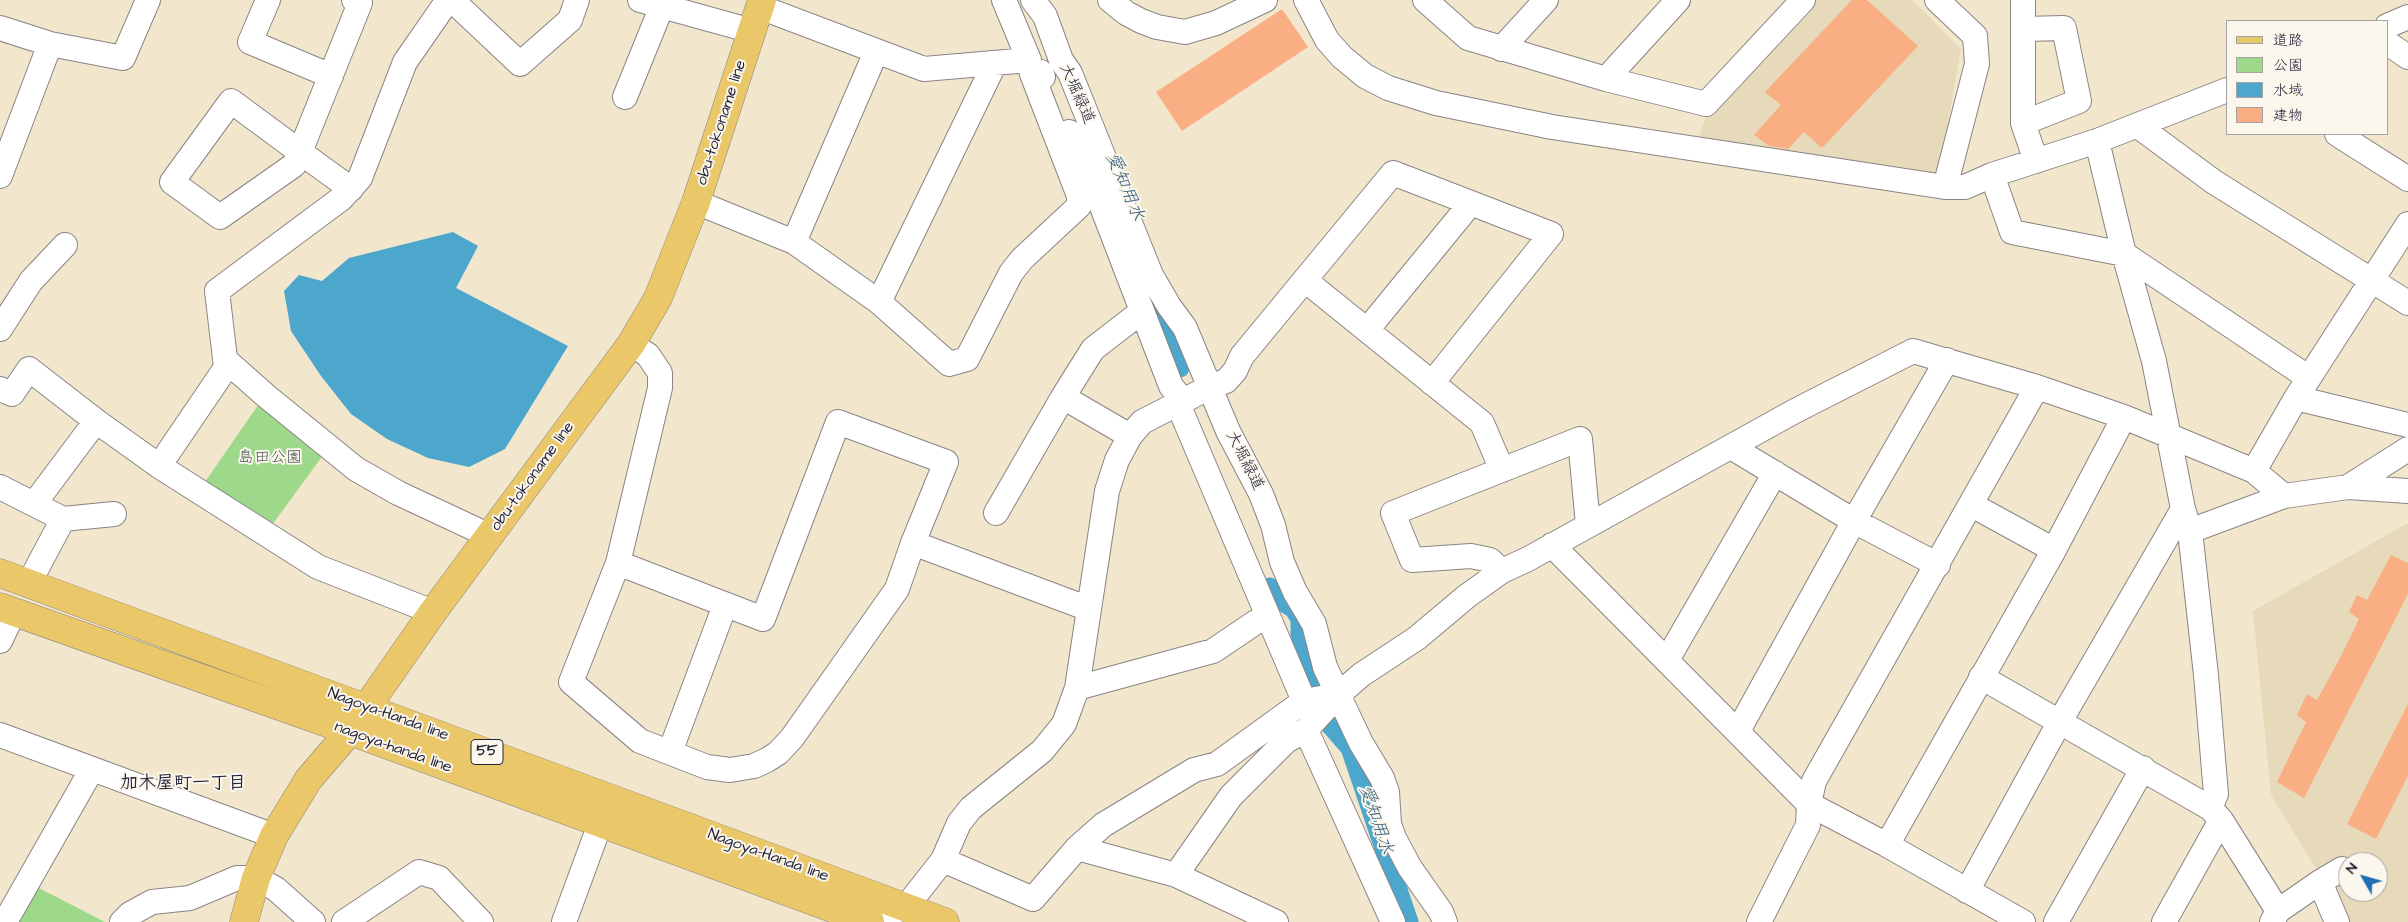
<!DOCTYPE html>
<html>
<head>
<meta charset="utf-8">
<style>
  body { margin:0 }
  #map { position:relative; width:2408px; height:922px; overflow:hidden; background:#f2e7cc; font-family:"Architects Daughter","Klee One",sans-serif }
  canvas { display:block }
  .legend { position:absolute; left:2226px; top:20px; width:162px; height:115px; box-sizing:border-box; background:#fbf7ec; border:1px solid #a4a2a5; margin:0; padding:6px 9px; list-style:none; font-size:15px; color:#22223b }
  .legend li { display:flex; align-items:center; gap:10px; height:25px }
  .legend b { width:25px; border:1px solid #a4a2a5 }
  .north { position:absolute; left:2338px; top:852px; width:50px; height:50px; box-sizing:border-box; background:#fbf7ec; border:1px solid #a4a2a5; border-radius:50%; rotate:308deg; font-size:14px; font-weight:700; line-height:20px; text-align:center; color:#22223b }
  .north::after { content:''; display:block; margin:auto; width:18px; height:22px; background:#1f6fb2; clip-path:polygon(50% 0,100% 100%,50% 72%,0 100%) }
</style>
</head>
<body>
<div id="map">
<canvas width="2408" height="922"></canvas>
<ul class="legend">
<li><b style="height:6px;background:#eac769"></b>道路</li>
<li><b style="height:14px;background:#9ed88b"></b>公園</li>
<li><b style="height:14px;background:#4da6cb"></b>水域</li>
<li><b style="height:14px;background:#f9ae83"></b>建物</li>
</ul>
<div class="north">N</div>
</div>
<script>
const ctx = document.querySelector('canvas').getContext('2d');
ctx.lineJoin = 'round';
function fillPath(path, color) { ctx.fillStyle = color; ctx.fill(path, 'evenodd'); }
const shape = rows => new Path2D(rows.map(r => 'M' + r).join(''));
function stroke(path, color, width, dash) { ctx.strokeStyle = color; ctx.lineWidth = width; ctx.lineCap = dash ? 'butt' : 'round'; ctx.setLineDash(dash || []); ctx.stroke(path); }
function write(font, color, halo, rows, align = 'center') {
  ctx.font = font + ' "Architects Daughter","Klee One",sans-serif'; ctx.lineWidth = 4; ctx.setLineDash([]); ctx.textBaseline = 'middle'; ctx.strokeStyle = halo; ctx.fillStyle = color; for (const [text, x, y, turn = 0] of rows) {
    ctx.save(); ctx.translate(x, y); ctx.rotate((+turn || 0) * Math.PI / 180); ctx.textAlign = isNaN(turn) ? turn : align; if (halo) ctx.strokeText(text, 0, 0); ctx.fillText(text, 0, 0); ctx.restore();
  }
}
const built = shape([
  [1810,0,1912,0,1961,49,1939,174,1698,142,1707,113],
  [2408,523,2408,922,2349,922,2271,795,2253,611],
  [2348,862,2378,862,2378,892,2348,892]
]);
const green = shape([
  [265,395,329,447,272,525,205,482],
  [35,886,105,922,14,922]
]);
const water = shape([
  [453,232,478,246,456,288,568,346,505,449,469,467,428,458,387,439,351,414,321,376,291,331,284,291,299,275,322,281,349,258]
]);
const canal = shape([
  [1146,283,1180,368],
  [1270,587,1276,598,1294,609,1300,619,1300,654,1313,686],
  [1330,725,1350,748,1409,922]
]);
const building = shape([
  [1852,0,1867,0,1918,46,1822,148,1804,132,1788,149,1769,146,1754,135,1781,105,1765,92],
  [1282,9,1308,47,1182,131,1156,92],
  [2391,555,2408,563,2408,594,2304,798,2277,782,2306,722,2297,715,2307,694,2317,700,2341,656,2359,619,2349,612,2357,595,2367,600],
  [2408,704,2408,776,2376,839,2347,824]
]);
const minor = shape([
  [268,0,250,42,331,76],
  [452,0,520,64,570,20,577,0],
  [640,0,752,31],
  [1004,0,1029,60,1032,74,1041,72,1043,77],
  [1033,0,1045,16,1061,60,1070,73,1151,275,1169,306,1185,328,1228,431,1261,494,1273,525,1282,562,1295,592,1314,624,1325,667,1361,743,1382,778,1387,792,1389,824,1394,838,1410,868,1441,912,1445,922],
  [1110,0,1126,13,1141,21,1157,27,1185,32,1216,23,1265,0],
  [1306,0,1327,40,1342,57,1365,76,1388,88,1436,103,1552,127,1945,187,1965,187,1992,175,2097,141,2227,90],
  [1425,0,1468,38,1606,79,1706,104,1803,0],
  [1937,0,1975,36,1977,64,1945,187],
  [760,7,924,69,1029,60],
  [2387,26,2408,17],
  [0,28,50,44,123,58,148,0],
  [2023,29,2023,0],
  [2387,43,2408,57],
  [1501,49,1546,0],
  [1606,79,1678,0],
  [625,97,662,6],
  [2023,123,2079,101,2064,28,2023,29,2023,123,2036,161],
  [2138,126,2214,182,2408,303],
  [1069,132,1094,186,1171,386,1183,401],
  [2337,134,2408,179],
  [2097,141,2124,254,2154,361,2183,509,2190,531,2206,675,2216,794,2210,808,2221,820,2278,911],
  [1992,175,2012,232,2124,254,2309,378],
  [0,176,50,44],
  [351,189,300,152,231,101,172,182,220,217,294,165,300,152,360,3,354,0],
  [696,202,794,242,879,302,949,364,967,359,1011,273,1022,259,1079,206,1079,196,1032,74],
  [794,242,876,52],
  [1306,281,1482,423,1502,470],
  [879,302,991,71,991,63],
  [0,329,31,281,65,245],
  [1367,330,1471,203],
  [631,344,648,355,660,373,660,388,618,563,763,619,838,422,946,462,913,543,1089,609],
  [226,367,217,291,342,198,360,178,405,62,448,0],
  [0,389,12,394,29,369,96,421,159,466,229,363,265,395,356,469,398,493,490,536],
  [1063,397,1093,349,1141,312],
  [2296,398,2408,425],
  [1178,404,1304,701],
  [1731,447,1854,521,1938,565],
  [159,466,318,567,433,612],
  [2254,471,2296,398,2408,224],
  [0,487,63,519,114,514],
  [2348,487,2408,449],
  [34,504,96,421],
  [1972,505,2054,550],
  [996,513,1063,397,1130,436],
  [2190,531,2284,496],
  [1552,545,1809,804,1887,845,2023,922],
  [618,563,571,682,640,741,707,767,730,770,754,766,767,760,778,753,792,738,897,589,913,543],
  [1502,571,1490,560,1471,556,1412,560,1393,513,1580,439,1588,525],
  [29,583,63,519],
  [0,641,14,612],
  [1667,660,1775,473],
  [1981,677,2210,808],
  [1077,688,1213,651,1256,622],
  [1338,695,1361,675,1417,638,1467,596,1502,571,1528,559,1795,411,1913,351,2037,387,2124,417,2254,471,2284,496,2348,487,2408,491],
  [1306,730,1393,922],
  [1738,731,1854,521,1947,360],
  [0,735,274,836],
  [670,752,725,605],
  [1887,845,2054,550,2124,417],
  [1077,848,1176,875,1276,922],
  [943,860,1033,899,1077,848,1103,825,1194,770,1217,764,1304,701,1338,695,1306,730,1286,741,1231,796,1176,875],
  [2320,882,2342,869],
  [1967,891,2059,723,2183,509],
  [5,922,92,769],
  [122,922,130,914,152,902,190,898,237,878,256,878,276,889,313,922],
  [344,922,419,872,439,878,481,922],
  [564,922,600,824],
  [870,922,906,907,943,860,959,823,971,808,1042,751,1064,724,1077,688,1107,491,1117,460,1130,436,1142,422,1210,387,1226,381,1235,371,1242,356,1393,173,1551,234,1432,383],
  [1759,922,1808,825,1809,804,1814,781,2037,387],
  [2056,922,2143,768],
  [2164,922,2221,820],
  [2272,922,2278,911,2320,882,2337,922]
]);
const major = shape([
  [0,573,945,922],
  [0,607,350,731,870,922],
  [244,922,256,878,274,836,308,780,350,731,433,612,631,344,658,298,696,202,762,0]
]);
const shields = [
  [487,752,32]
];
const shieldNames = [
  ["55",487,752]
];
const streetNames = [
  ["大堀緑道",1076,94,66],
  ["obu-tokoname line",722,123,-72],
  ["大堀緑道",1244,461,63],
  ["obu-tokoname line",533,477,-54],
  ["Nagoya-Handa line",388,715,20],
  ["nagoya-handa line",393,748,20],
  ["Nagoya-Handa line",768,856,20]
];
const parkNames = [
  ["島田公園",270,459]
];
const waterNames = [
  ["愛知用水",1124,187,67],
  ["愛知用水",1375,820,71]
];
const neighbourhoodNames = [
  ["加木屋町一丁目",183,784]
];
fillPath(built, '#e7daba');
fillPath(green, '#9ed88b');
fillPath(water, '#4da6cb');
stroke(canal, '#4da6cb', 19);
fillPath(building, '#f9ae83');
stroke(minor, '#8a8484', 26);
stroke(major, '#8a8484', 29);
stroke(minor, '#fff', 24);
stroke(major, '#eac769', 28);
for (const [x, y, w] of shields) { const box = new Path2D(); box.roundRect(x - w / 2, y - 12.5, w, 25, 4); ctx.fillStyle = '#fbf7ec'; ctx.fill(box); stroke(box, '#22223b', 1); }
write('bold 15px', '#22223b', null, shieldNames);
write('16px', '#22223b', '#fbf7ec', streetNames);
write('16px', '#475953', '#fbf7ec', parkNames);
write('italic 18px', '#355d7c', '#fbf7ec', waterNames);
write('bold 18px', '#22223b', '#fbf7ec', neighbourhoodNames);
</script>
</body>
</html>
